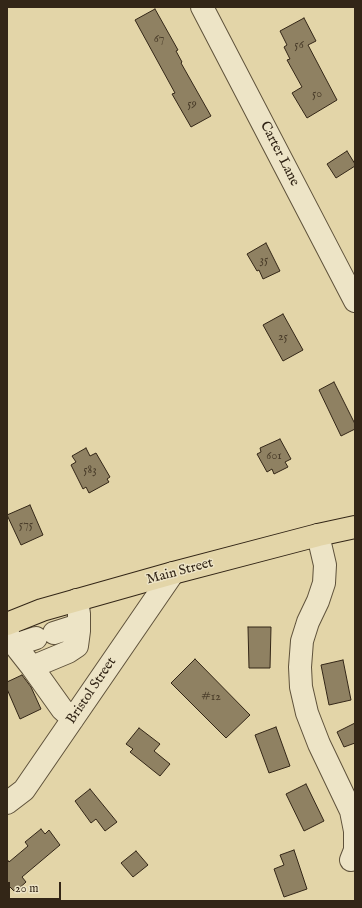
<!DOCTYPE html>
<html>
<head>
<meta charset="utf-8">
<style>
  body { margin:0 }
  #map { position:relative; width:362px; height:908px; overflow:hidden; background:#e3d5a8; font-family:"IM FELL English",serif }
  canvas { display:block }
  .frame { position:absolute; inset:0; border:8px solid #332617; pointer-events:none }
  .scale { position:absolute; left:8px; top:882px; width:53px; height:18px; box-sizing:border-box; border:2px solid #332617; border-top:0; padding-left:5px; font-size:12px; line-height:14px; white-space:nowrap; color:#332617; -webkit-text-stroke:3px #ede4c6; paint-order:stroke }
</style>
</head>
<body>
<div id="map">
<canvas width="362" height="908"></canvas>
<div class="frame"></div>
<div class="scale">20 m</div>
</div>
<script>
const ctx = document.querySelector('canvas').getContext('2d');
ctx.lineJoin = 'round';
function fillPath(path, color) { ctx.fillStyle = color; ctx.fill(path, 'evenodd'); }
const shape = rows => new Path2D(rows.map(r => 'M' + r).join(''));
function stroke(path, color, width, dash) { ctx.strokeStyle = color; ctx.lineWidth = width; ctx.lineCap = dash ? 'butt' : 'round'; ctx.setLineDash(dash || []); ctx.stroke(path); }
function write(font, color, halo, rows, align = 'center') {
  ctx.font = font + ' "IM FELL English",serif'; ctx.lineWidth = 3; ctx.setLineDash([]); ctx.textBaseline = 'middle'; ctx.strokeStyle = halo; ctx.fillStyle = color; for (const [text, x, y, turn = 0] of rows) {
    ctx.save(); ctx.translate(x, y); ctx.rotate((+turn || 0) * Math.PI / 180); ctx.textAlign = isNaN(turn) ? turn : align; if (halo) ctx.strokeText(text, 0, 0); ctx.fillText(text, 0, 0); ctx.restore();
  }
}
const building = shape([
  [155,9,178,50,176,51,182,62,181,63,211,116,191,127,172,94,175,93,135,20,155,9],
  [304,18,316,41,308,45,337,100,307,118,292,93,302,87,287,60,290,59,284,47,287,45,280,31,304,18],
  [347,151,355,164,355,166,336,178,327,164,347,151],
  [266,243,280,271,263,279,259,270,257,271,247,254,266,243],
  [283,314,303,350,283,361,263,325,283,314],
  [334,382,355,424,355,429,341,436,319,390,334,382],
  [280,439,291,459,285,462,288,467,274,474,272,469,267,472,257,454,261,452,260,448,280,439],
  [86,448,90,456,96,453,110,477,107,479,109,482,89,493,86,487,83,489,71,465,76,462,72,456,86,448],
  [30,505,43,535,21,545,7,515,30,505],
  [248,627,271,627,270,668,249,668,248,627],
  [195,659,250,715,226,738,171,683,195,659],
  [343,660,351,700,329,705,321,665,343,660],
  [22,675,31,687,41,709,20,719,7,689,7,682,22,675],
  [355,723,355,743,344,747,337,732,355,723],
  [276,727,290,766,269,773,255,735,276,727],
  [139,728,160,744,154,751,170,764,160,776,130,752,133,749,126,744,139,728],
  [306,784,324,821,304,831,286,794,306,784],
  [90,789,117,822,105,831,96,819,91,823,75,801,90,789],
  [41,829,45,834,49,830,60,845,22,877,26,882,15,892,10,887,7,890,7,859,9,862,28,846,25,842,41,829],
  [294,850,307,889,284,897,274,869,284,865,280,855,294,850],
  [136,851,148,865,133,877,121,863,136,851]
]);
const minor = shape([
  [202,7,355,301],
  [318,535,325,565,324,583,318,601,308,622,302,641,300,667,301,687,307,713,319,744,351,811,355,831,355,850,351,860],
  [7,631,10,639,32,667],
  [54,633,79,625],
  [15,645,36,638],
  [73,719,62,709,32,667,68,652,77,646,79,631,79,614,77,600],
  [7,803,24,790,173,573]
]);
const highway = shape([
  [7,624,42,610,173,573,318,535,355,527]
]);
const numberNames = [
  ["67",159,40],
  ["56",299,46],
  ["50",317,95],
  ["59",192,105],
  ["35",264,261],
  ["25",283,338],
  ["601",274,457],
  ["583",90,471],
  ["575",26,526],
  ["#12",211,698]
];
const streetNames = [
  ["Carter Lane",279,154,63],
  ["Main Street",180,572,-15],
  ["Bristol Street",92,691,-56]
];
fillPath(building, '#8f8162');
stroke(building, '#332617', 1);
stroke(minor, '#5f523b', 24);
stroke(highway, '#332617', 24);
stroke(minor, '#ede4c6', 22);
stroke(highway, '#e3d5a8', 22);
write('12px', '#4a3d2a', null, numberNames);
write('14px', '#332617', '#ede4c6', streetNames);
</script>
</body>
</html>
